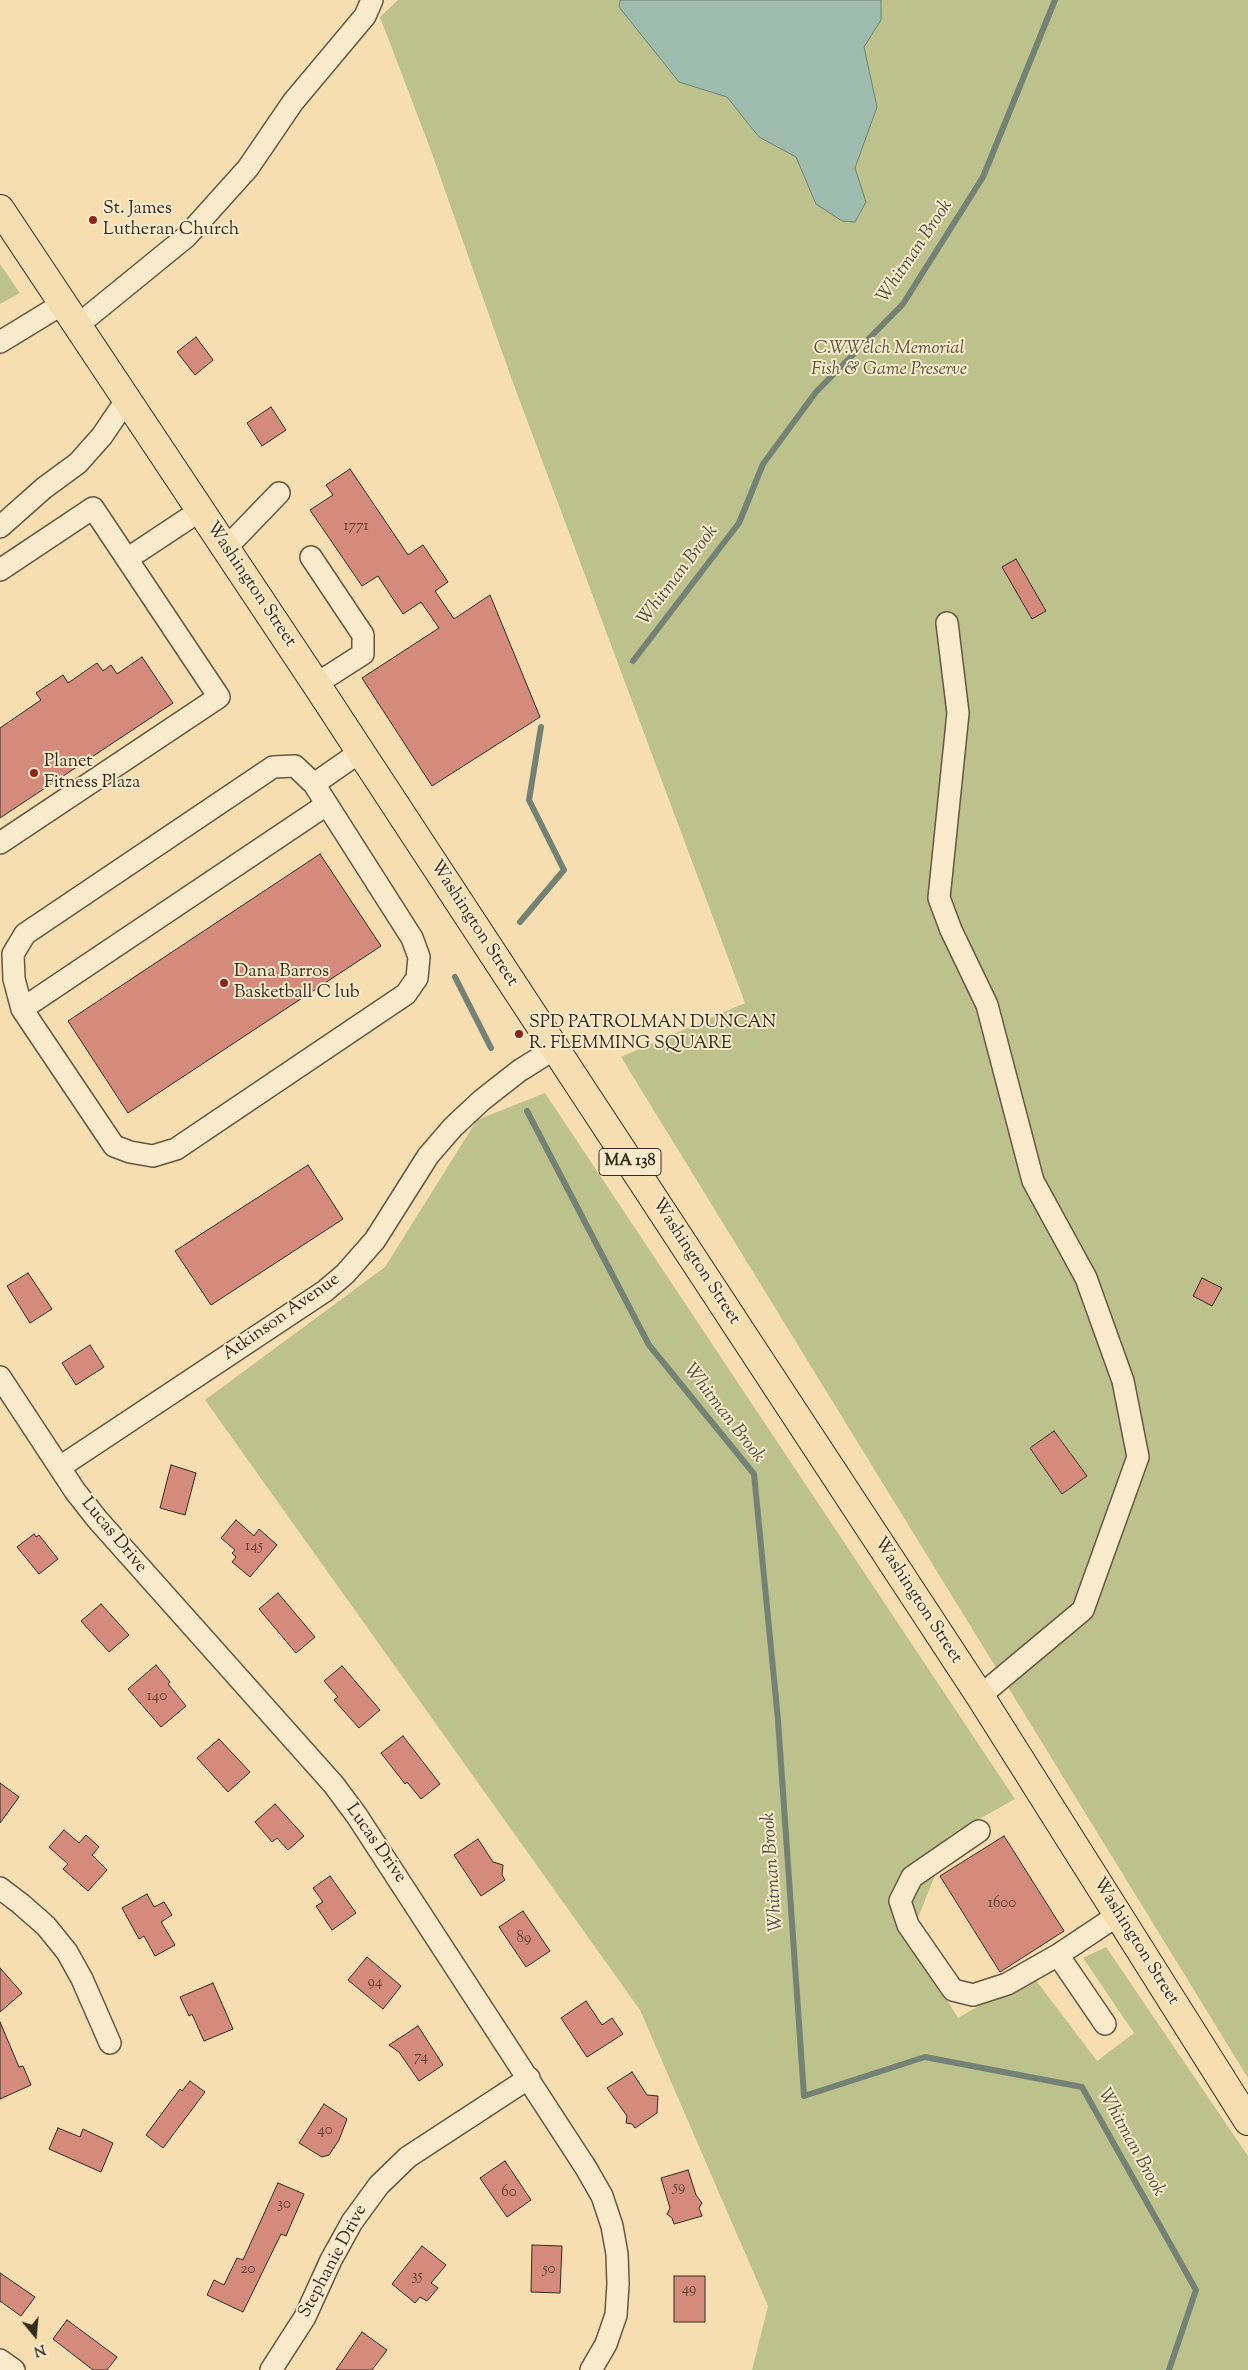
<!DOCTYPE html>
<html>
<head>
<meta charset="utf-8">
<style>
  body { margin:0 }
  #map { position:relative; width:1248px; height:2370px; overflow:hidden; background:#f7deb1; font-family:"Sorts Mill Goudy",serif }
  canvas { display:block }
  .north { position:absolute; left:10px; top:2310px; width:50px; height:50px; -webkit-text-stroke:4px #faeacc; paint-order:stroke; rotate:163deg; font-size:14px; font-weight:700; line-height:20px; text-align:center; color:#352a1e }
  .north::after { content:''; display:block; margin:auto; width:18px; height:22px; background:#352a1e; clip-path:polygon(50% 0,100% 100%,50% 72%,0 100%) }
</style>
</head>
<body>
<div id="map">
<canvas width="1248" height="2370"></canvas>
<div class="north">N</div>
</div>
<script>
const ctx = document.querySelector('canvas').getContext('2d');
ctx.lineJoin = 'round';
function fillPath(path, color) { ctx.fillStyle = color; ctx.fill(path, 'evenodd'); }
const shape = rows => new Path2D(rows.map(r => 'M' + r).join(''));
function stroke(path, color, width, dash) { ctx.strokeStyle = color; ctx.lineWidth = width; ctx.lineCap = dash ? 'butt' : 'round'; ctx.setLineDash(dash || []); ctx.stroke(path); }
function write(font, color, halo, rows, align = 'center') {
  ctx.font = font + ' "Sorts Mill Goudy",serif'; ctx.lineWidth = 4; ctx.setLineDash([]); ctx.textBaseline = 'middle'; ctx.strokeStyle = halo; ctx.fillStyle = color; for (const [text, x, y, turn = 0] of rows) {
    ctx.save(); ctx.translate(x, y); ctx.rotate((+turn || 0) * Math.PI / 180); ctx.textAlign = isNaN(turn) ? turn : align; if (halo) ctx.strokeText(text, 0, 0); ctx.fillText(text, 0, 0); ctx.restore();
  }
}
const green = shape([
  [398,0,1248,0,1248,2078,621,1057,745,1003,512,380,430,148,380,17],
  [0,264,20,293,0,304],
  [545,1093,1015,1799,951,1835,910,1938,958,2018,1032,1975,1097,2061,1134,2033,1083,1958,1106,1947,1248,2156,1248,2370,752,2370,768,2306,640,2010,205,1400,385,1267,477,1120]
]);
const water = shape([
  [620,0,881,0,881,20,864,47,877,107,855,168,866,202,855,222,842,221,816,204,796,157,759,137,727,97,679,82,619,7,620,0]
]);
const stream = shape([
  [633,661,739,523,763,464,816,392,903,304,983,177,1055,0],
  [520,922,564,870,529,800,541,727],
  [455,977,491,1048],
  [527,1111,649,1345,754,1474,778,1720,804,2096,925,2057,1082,2087,1196,2290,1169,2370]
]);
const building = shape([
  [196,337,213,360,195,375,177,352,196,337],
  [271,407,286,430,262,446,247,423,271,407],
  [350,469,408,555,423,545,448,582,435,591,454,619,490,595,540,717,432,786,362,678,439,628,421,602,403,614,378,576,362,586,310,510,333,495,326,485,350,469],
  [1016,559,1046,611,1032,619,1002,567,1016,559],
  [142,657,173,703,0,818,0,728,41,700,36,693,63,675,68,683,97,663,103,671,111,665,117,674,142,657],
  [320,854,381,946,128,1113,68,1021,320,854],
  [308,1165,343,1219,211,1305,175,1251,308,1165],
  [28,1273,52,1309,30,1323,7,1286,28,1273],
  [1202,1278,1222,1288,1212,1306,1193,1296,1202,1278],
  [90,1345,104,1367,76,1385,62,1363,90,1345],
  [1054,1431,1087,1476,1062,1494,1030,1448,1054,1431],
  [171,1465,196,1473,185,1515,160,1508,171,1465],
  [236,1520,254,1536,259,1529,277,1545,250,1577,232,1562,236,1557,232,1553,235,1550,221,1538,236,1520],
  [34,1534,36,1537,39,1535,58,1559,39,1574,17,1547,34,1534],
  [278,1593,315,1637,296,1653,259,1609,278,1593],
  [101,1604,129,1635,109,1652,81,1621,101,1604],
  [156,1665,170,1682,168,1684,186,1706,161,1727,128,1689,156,1665],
  [342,1666,380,1710,359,1728,334,1700,338,1697,324,1681,342,1666],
  [403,1736,440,1784,421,1799,407,1782,405,1784,381,1753,403,1736],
  [219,1739,250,1772,228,1792,197,1758,219,1739],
  [0,1783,19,1797,0,1823,0,1783],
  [275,1804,304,1836,288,1850,277,1838,272,1842,255,1822,275,1804],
  [64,1830,79,1843,86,1835,99,1847,92,1855,107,1870,88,1891,63,1869,68,1864,49,1847,64,1830],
  [1004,1836,1064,1931,1000,1972,940,1876,1004,1836],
  [478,1839,493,1862,503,1865,502,1875,505,1880,481,1896,454,1855,478,1839],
  [330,1876,356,1913,332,1930,316,1906,323,1902,313,1888,330,1876],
  [147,1894,154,1907,164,1902,172,1915,161,1922,175,1945,155,1956,144,1936,139,1939,122,1908,147,1894],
  [523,1911,550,1951,526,1967,499,1927,523,1911],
  [367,1957,401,1986,383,2009,348,1980,367,1957],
  [0,1968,22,1993,0,2012,0,1968],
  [213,1983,233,2029,204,2041,192,2014,189,2016,180,1997,213,1983],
  [586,2001,602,2025,612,2018,623,2034,587,2057,561,2018,586,2001],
  [0,2022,19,2067,23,2066,31,2085,0,2099,0,2022],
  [418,2026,443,2065,419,2081,399,2052,389,2045,418,2026],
  [632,2072,647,2095,658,2096,657,2113,635,2128,632,2124,626,2123,627,2116,607,2088,632,2072],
  [190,2081,205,2092,163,2148,146,2135,180,2089,182,2091,190,2081],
  [324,2104,347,2119,339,2140,329,2155,322,2157,299,2143,324,2104],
  [58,2128,80,2137,83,2129,113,2143,101,2172,49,2149,58,2128],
  [505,2161,531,2200,507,2217,480,2178,505,2161],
  [688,2170,696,2195,702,2203,699,2208,702,2216,674,2224,672,2218,667,2214,670,2208,661,2178,688,2170],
  [278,2183,304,2194,286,2236,281,2234,243,2312,207,2295,214,2280,224,2285,237,2258,243,2260,278,2183],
  [532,2245,562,2246,560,2293,531,2292,532,2245],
  [422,2246,446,2265,431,2283,438,2288,427,2301,420,2297,415,2303,392,2284,422,2246],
  [0,2273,35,2297,21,2316,0,2301,0,2273],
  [674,2276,705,2276,705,2322,674,2322,674,2276],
  [67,2320,117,2357,107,2370,93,2370,53,2339,67,2320],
  [362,2332,387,2350,372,2370,336,2370,362,2332]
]);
const minor = shape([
  [78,325,186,237,248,168,293,102,365,16,372,0],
  [0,342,64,303],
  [0,527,44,488,78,463,102,436,127,399],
  [226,548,279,493],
  [311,557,363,635,363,654,316,684],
  [127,559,201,510],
  [0,570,93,508,219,697,0,843],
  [947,623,958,713,939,898,951,930,987,1005,1033,1181,1086,1278,1123,1381,1138,1457,1083,1610,980,1696],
  [314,784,412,938,419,957,417,978,406,994,176,1149,153,1156,130,1152,114,1146,22,1009,14,979,13,954,25,934,273,767,295,766,314,784,360,752],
  [22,1009,326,805],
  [0,1377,75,1491,97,1519,334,1785,357,1816,586,2168,602,2196,612,2226,617,2254,618,2284,616,2315,606,2344,591,2370],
  [60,1467,325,1291,345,1274,375,1240,428,1156,453,1127,482,1100,519,1071,554,1049],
  [979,1831,912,1877,900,1901,908,1925,953,1990,973,1995,1007,1984,1058,1955],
  [0,1888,21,1904,46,1926,67,1952,82,1979,110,2043],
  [1105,2024,1058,1955,1118,1915],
  [0,2360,14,2370],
  [271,2370,305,2317,331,2260,352,2222,379,2185,408,2157,529,2078]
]);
const major = shape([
  [0,209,316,684,980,1696,1248,2121]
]);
const markers = [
  [93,220,5,"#8f2418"],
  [34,773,5,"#8f2418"],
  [224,983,5,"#8f2418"],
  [519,1034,5,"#8f2418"]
];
const numberNames = [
  ["1771",356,527],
  ["145",254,1547],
  ["140",157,1697],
  ["1600",1002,1904],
  ["89",524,1939],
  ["94",375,1983],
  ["74",421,2058],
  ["40",325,2131],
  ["59",679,2188],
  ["60",509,2193],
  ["30",284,2205],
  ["20",248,2270],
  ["50",549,2270],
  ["35",417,2277],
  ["49",689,2290]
];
const shields = [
  [630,1162,62]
];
const shieldNames = [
  ["MA 138",630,1162]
];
const poiNames = [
  ["St. James",103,210],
  ["Lutheran Church",103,231],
  ["Planet",44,763],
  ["Fitness Plaza",44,784],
  ["Dana Barros",234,973],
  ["Basketball C lub",234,994],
  ["SPD PATROLMAN DUNCAN",529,1024],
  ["R. FLEMMING SQUARE",529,1045]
];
const parkNames = [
  ["C.W.Welch Memorial",889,350],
  ["Fish & Game Preserve",889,371]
];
const streetNames = [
  ["Washington Street",250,585,56],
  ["Washington Street",473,924,57],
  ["Washington Street",695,1262,57],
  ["Atkinson Avenue",282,1318,-35],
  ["Lucas Drive",113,1536,50],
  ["Washington Street",917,1601,57],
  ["Lucas Drive",375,1844,55],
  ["Washington Street",1135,1942,58],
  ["Stephanie Drive",334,2262,-62]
];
const waterNames = [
  ["Whitman Brook",916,252,-56],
  ["Whitman Brook",679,576,-53],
  ["Whitman Brook",723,1414,52],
  ["Whitman Brook",774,1872,-94],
  ["Whitman Brook",1130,2143,61]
];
fillPath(green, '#bdc18b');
fillPath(water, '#9dbcae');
stroke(water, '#738274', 1);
stroke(stream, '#738274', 6);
fillPath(building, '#d48b7c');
stroke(building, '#352a1e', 1);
stroke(minor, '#665743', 24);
stroke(major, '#352a1e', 30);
stroke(minor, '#faeacc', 21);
stroke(major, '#f7deb1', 28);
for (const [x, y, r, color] of markers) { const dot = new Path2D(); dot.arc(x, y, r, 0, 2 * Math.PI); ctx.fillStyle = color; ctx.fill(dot); stroke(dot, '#faeacc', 2); }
write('15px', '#5d4236', null, numberNames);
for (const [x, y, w] of shields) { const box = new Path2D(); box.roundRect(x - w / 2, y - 13.5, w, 27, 4); ctx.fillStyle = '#faeacc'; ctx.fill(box); stroke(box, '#352a1e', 1); }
write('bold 16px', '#352a1e', null, shieldNames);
write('18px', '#352a1e', '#faeacc', poiNames, 'left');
write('italic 18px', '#575039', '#faeacc', parkNames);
write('18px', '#352a1e', '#faeacc', streetNames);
write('italic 19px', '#4f4e42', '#faeacc', waterNames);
</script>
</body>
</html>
